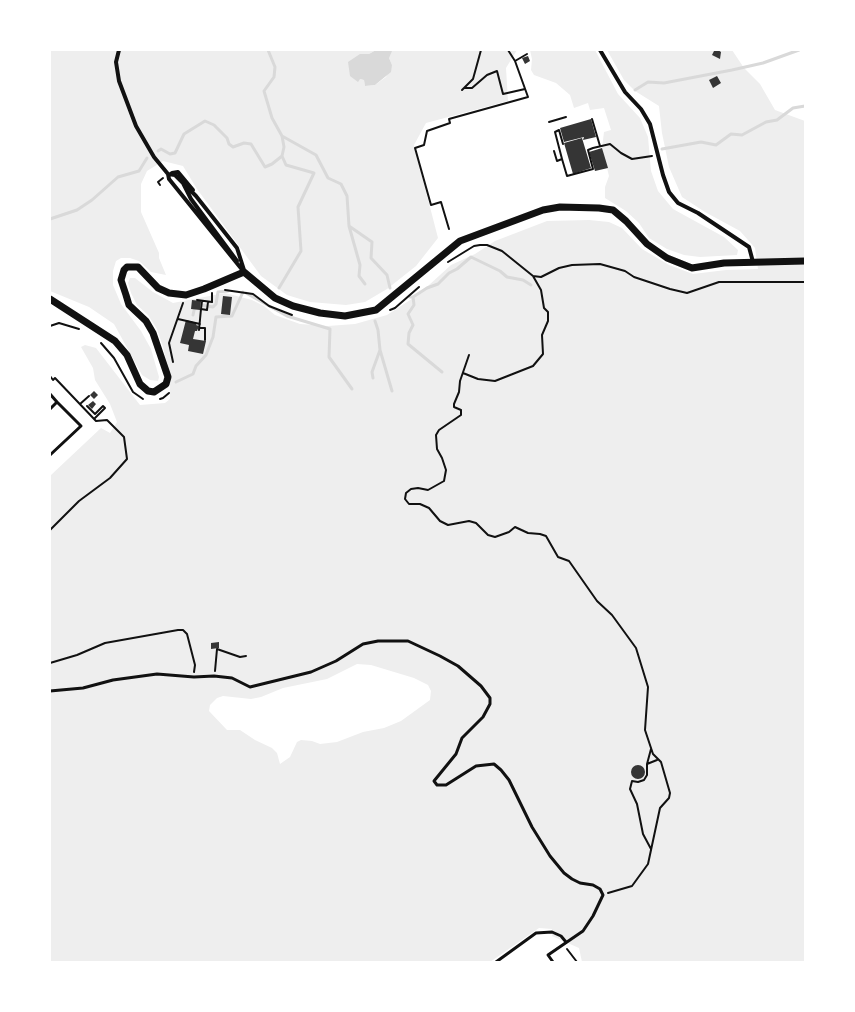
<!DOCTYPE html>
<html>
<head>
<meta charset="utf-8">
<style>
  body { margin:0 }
  #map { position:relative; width:855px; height:1012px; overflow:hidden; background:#fff; font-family:Inter,sans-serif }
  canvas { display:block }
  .frame { position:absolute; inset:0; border:51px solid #fff; pointer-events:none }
</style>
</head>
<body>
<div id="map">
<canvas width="855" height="1012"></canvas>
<div class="frame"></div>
</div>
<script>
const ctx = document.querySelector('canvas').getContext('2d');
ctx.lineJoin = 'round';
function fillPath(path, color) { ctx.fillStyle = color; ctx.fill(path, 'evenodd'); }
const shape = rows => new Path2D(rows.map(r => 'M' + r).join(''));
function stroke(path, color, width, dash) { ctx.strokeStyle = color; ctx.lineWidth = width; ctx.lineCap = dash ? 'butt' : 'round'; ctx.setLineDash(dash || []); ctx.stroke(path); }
const green = shape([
  [50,50,376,50,369,54,360,54,360,79,364,80,365,86,375,85,386,77,392,65,389,58,389,50,517,50,506,68,508,101,426,123,414,145,438,238,416,266,387,289,365,302,346,305,310,302,287,295,261,276,197,189,183,166,163,161,147,171,141,184,141,212,159,253,159,258,166,275,151,272,139,261,130,258,121,258,116,261,113,271,113,285,121,304,141,331,151,349,159,377,158,381,150,380,142,375,114,324,89,307,50,291],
  [530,50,595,50,618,94,640,118,648,137,651,171,658,191,673,209,724,237,738,250,737,255,700,257,684,255,667,249,649,238,639,223,626,211,605,198,605,187,609,176,602,148,604,132,611,130,604,108,590,110,588,103,574,108,570,95,556,83,534,75,531,70,532,59],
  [607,50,732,50,744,68,760,84,775,110,805,121,805,962,582,962,579,948,552,936,552,929,539,928,490,962,50,962,50,474,51,475,101,428,110,433,117,422,110,404,95,380,93,368,81,347,85,345,96,348,140,405,165,403,170,399,170,385,168,367,163,347,157,329,148,315,137,305,131,293,128,283,130,278,135,278,153,292,173,303,225,293,252,300,264,306,275,315,300,324,328,326,355,324,387,315,418,295,451,265,475,254,495,241,547,221,589,220,609,222,622,228,642,249,669,265,693,274,726,270,758,269,755,248,740,231,705,212,682,197,669,167,662,133,659,106,635,91,624,80],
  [357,664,371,665,414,678,428,685,431,691,430,700,401,721,384,728,363,732,337,742,320,744,312,741,301,740,297,742,290,757,280,764,277,753,272,748,255,740,240,730,227,730,209,711,210,705,217,698,223,696,251,699,261,697,283,688,327,679]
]);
const water = shape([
  [376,50,392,51,389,58,392,65,391,72,375,85,365,86,364,80,360,79,358,82,350,76,348,62,360,54,369,54]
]);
const stream = shape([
  [635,90,648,82,664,83,732,70,763,63,799,50],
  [282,136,316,155,328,178,341,184,347,196,349,226,360,265,359,276,365,284],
  [662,149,701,142,716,145,731,134,742,135,766,122,777,120,793,108,805,106],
  [158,151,161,149,170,154,175,153,184,134,205,121,214,125,227,138,229,144,233,147,244,143,251,144,265,167,272,164,282,156,284,147,282,136,272,118,264,91,274,77,275,67,268,50],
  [50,219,77,210,92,200,118,177,139,171,147,158],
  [349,226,372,242,371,258,387,275,390,288],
  [279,288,301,251,298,207,314,173,286,165,282,156],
  [246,293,287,316,330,329,329,357,352,389],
  [410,297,413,297,427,288,438,284,449,273,457,269,471,257,500,271,507,277,523,280,531,285],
  [413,297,414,305,408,314,413,325,409,333,408,344,442,372],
  [200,305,213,307,216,304,218,292,228,291],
  [193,315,195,306],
  [375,321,378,330,380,350,392,391],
  [373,378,372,372,380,350],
  [176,382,193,374,196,366,206,355,213,337,216,317,232,316,243,292]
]);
const building = shape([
  [718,50,721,52,720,59,712,55,714,51],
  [528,56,530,61,525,64,522,58],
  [717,76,721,83,713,88,709,80],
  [591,119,596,137,583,140,584,137,564,142,560,128],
  [582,138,591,168,573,174,564,143],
  [602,148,608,168,595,171,589,152],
  [223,296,232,297,230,315,221,314],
  [192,300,201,301,200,310,191,309],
  [186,320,197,323,196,325,199,326,197,331,195,331,193,339,206,341,203,354,188,351,189,345,180,343],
  [94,391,98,395,94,399,90,395],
  [93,401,96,404,92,409,88,405],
  [219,642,219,648,211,649,211,643],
  '631 772a7 7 0 1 1 14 0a7 7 0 1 1-14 0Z'
]);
const path = shape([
  [515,61,527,54],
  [464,88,472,88,487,75,497,71,503,94,525,89],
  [462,90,473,79,481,50],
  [592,119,600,146],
  [549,122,566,117],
  [554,151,557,161,562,159,555,132,559,130,563,144],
  [562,159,567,176,593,169,588,150,593,148,610,144,621,153,632,159,652,156],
  [160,185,158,182,163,178],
  [449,229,441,202,431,205,415,148,424,145,427,131,450,123,449,119,528,97,515,61,508,50],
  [448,262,474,246,480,245,487,245,502,251,533,276,541,290,544,308,548,312,548,321,542,335,543,354,533,366,495,381,478,379,463,373],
  [533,276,541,277,559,268,572,265,600,264,625,271,634,277,670,289,687,293,719,282,805,282],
  [225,290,253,294,269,306,292,315],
  [197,300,212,302,212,293],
  [201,309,202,301],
  [390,310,395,308,419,287],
  [178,319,200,324],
  [50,326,59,323,79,329],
  [199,328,205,328,205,340],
  [199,330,201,309,207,310,208,302],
  [101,343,114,358,133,392,143,399],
  [469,355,460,381,459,392,454,404,454,407,461,410,461,415,439,430,436,435,437,449,442,458,446,470,444,481,428,490,418,488,411,489,406,493,405,499,409,504,420,504,429,508,440,521,448,525,469,521,476,523,488,535,495,537,509,532,515,527,528,533,540,534,546,536,558,557,569,561,597,601,612,615,636,648,648,687,645,730,653,754,661,762,670,793,669,798,660,808,648,864,632,886,608,893],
  [173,362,169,343,183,303],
  [50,376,53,380,55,378,96,421,107,420,124,437,127,459,110,478,79,501,50,530],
  [160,399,163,398,169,393],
  [80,404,89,396],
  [87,406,95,414,103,406,105,408,94,419],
  [50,663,77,655,105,643,178,630,183,630,187,634,195,665,194,672],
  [215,671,217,649,240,657,246,656],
  [651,749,647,764,647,775,644,780,638,782,632,781,630,789,637,804,643,834,651,849],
  [647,764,657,760],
  [567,949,577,962]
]);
const service = shape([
  [50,394,57,402],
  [50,409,57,402,81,426,50,455],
  [50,691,83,688,113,680,157,674,194,677,214,676,232,678,250,687,311,672,336,661,363,644,378,641,408,641,440,656,458,666,481,686,490,698,490,704,483,717,462,738,456,754,434,781,437,785,446,785,476,766,494,764,501,770,509,780,532,827,550,856,564,873,572,879,580,883,593,885,600,889,603,895,593,916,583,931,548,955,553,962],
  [496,962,536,933,552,932,561,936,566,942]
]);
const minor = shape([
  [119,50,116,62,119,81,136,126,154,157,168,174,169,179,244,272],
  [600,50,625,92,641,109,650,124,663,175,669,192,678,203,698,213,749,247,753,262],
  [172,173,178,172,193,190],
  [168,174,175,175,183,183,191,199,237,261],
  [186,186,196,196,237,248,244,270]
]);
const tertiary = shape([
  [50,299,115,341,127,355,140,384,148,391,154,392,166,384,168,377,153,333,146,321,129,305,126,295,121,280,124,270,127,267,138,267,158,288,169,293,186,295,204,289,244,272,275,298,293,306,320,313,345,316,376,310,460,241,543,210,560,207,599,208,613,210,626,221,647,244,667,258,692,268,724,263,805,261]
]);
fillPath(green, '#eee');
fillPath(water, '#d9d9d9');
stroke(stream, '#d9d9d9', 3);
fillPath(building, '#353535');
stroke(path, '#111', 2);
stroke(service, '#111', 3);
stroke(minor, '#111', 4);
stroke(tertiary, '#111', 7);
</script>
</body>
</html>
